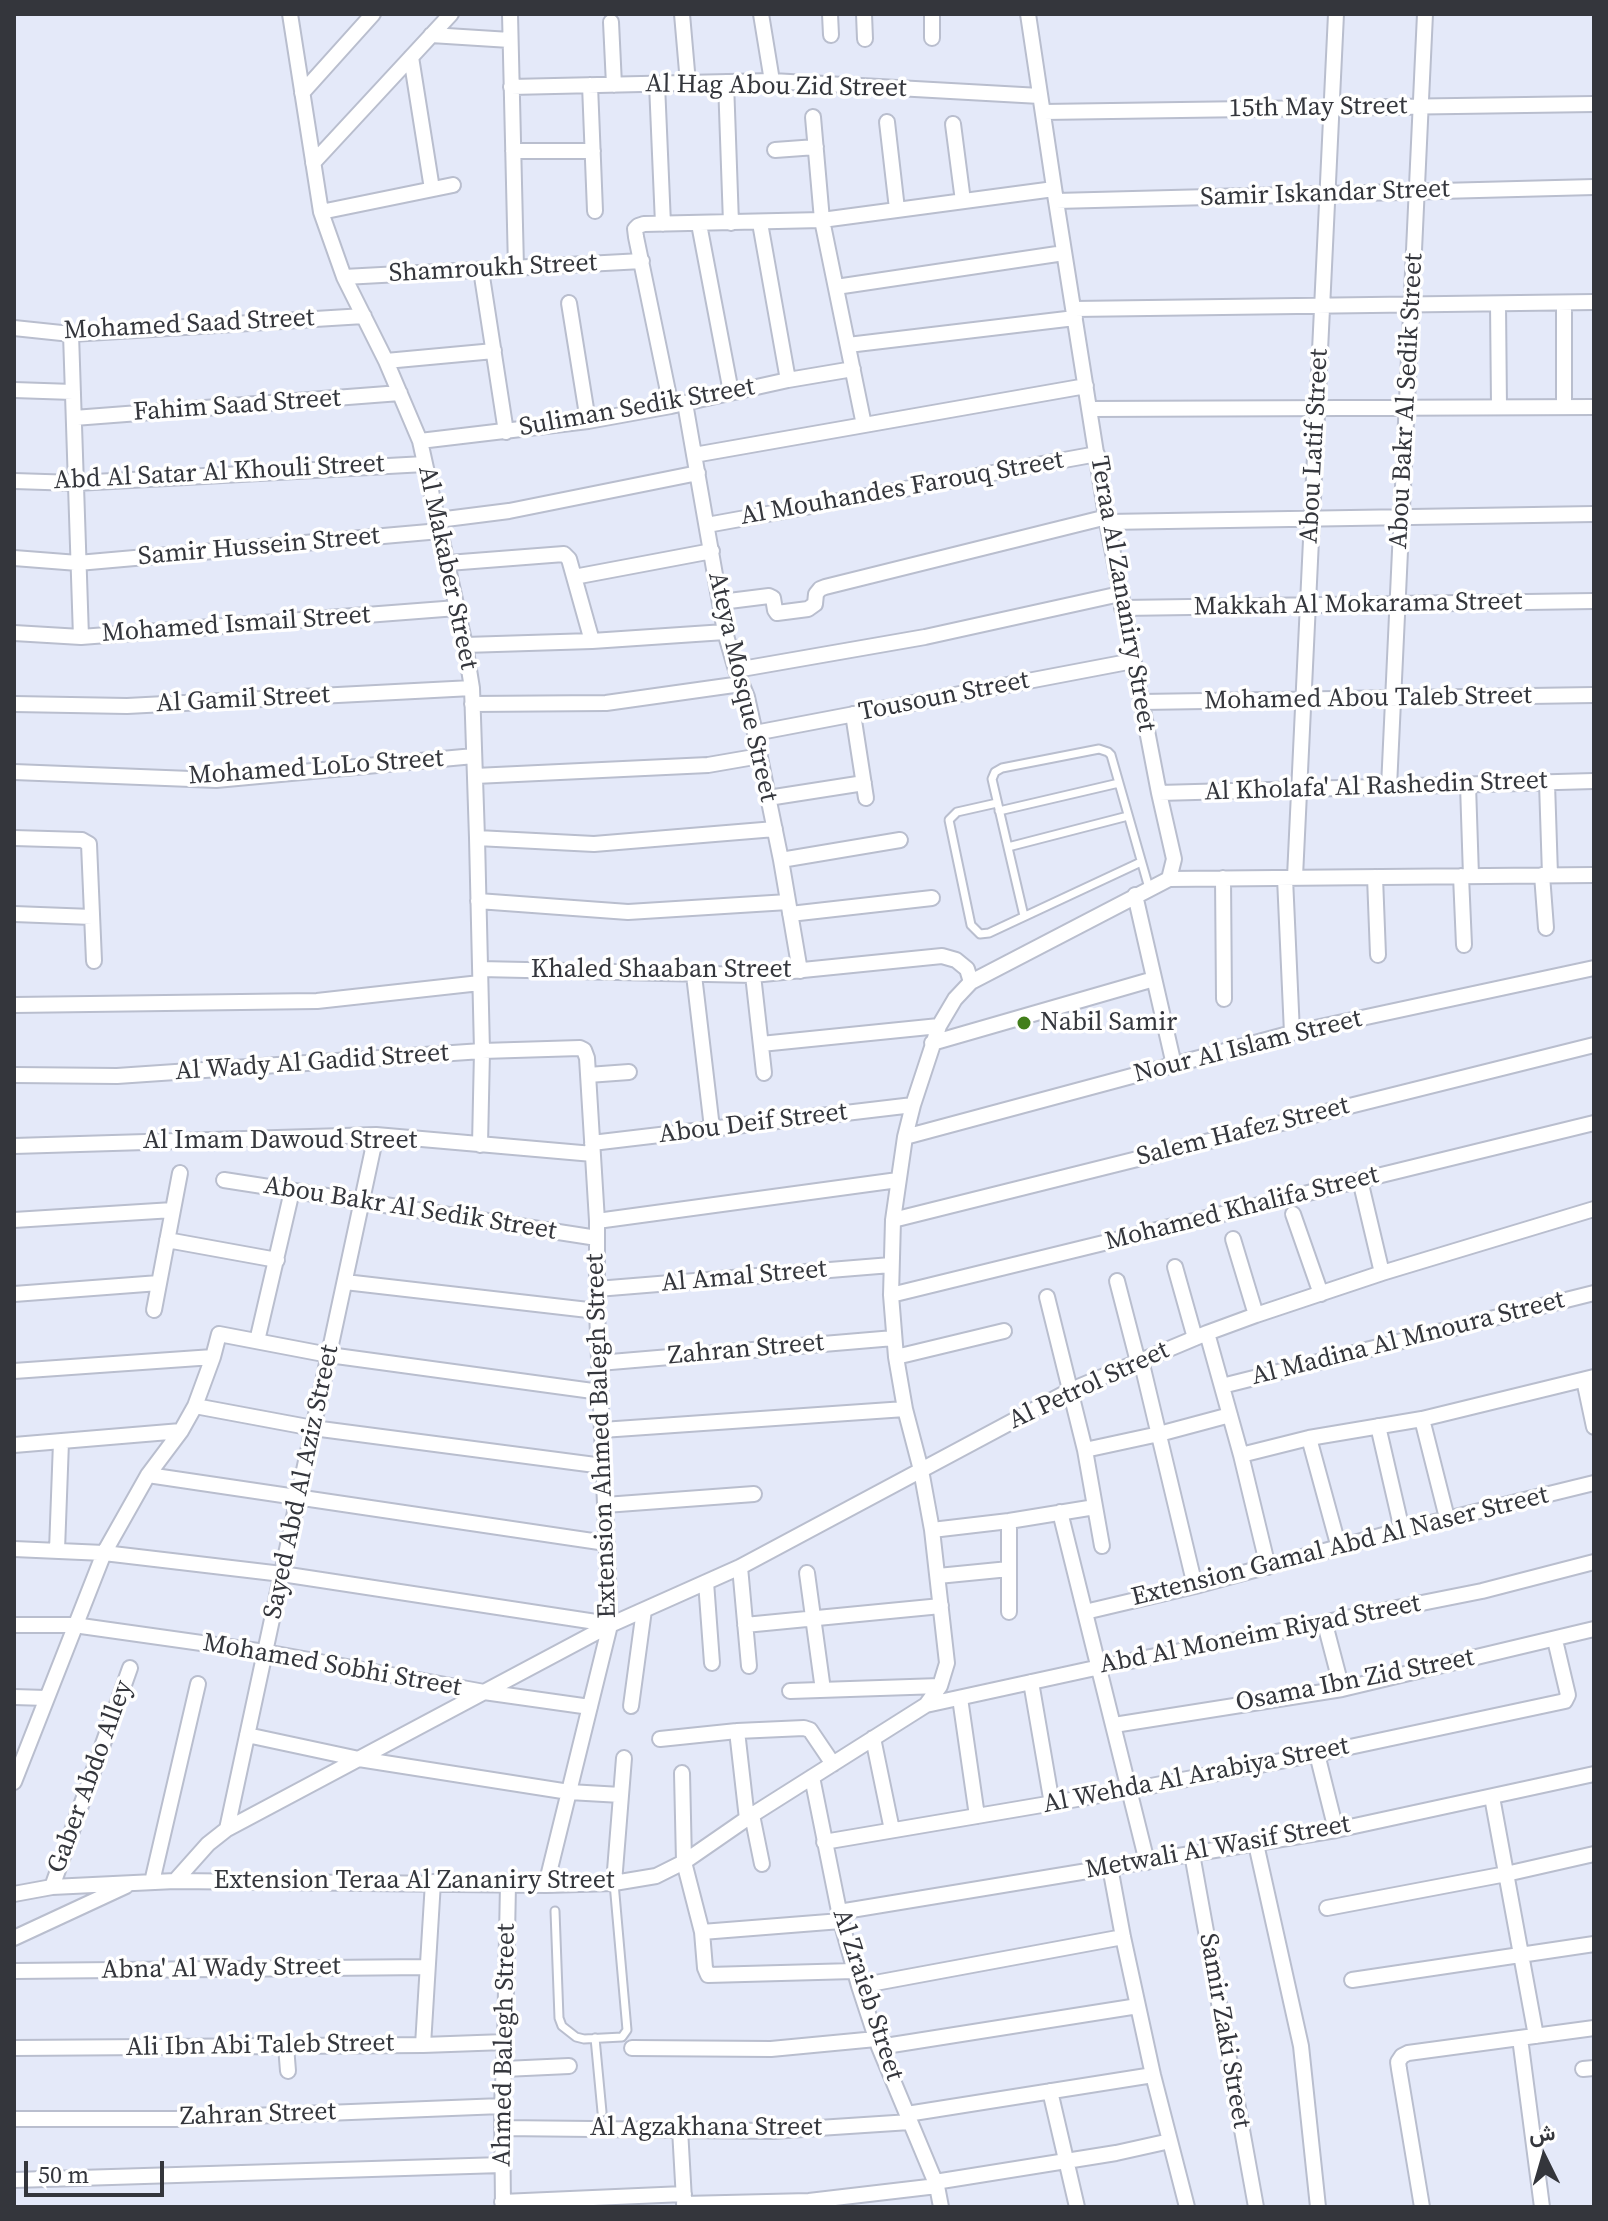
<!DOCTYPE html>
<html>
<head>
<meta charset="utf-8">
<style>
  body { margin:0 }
  #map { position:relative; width:1608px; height:2221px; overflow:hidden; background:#e4e9f9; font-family:"Source Serif 4",Vazirmatn,serif }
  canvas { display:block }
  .frame { position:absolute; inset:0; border:16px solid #34363c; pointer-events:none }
  .north { position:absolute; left:1504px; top:2117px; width:80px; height:80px; -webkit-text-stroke:6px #fff; paint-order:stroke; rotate:355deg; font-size:22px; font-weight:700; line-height:32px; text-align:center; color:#34363c }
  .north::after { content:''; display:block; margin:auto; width:28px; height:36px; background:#34363c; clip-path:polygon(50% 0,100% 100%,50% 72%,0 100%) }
  .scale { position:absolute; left:24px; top:2161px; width:140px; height:36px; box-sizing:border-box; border:4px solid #34363c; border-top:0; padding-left:10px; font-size:24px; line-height:28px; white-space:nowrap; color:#34363c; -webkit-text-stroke:6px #fff; paint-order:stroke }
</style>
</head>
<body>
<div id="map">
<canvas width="1608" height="2221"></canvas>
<div class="frame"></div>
<div class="north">ش</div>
<div class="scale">50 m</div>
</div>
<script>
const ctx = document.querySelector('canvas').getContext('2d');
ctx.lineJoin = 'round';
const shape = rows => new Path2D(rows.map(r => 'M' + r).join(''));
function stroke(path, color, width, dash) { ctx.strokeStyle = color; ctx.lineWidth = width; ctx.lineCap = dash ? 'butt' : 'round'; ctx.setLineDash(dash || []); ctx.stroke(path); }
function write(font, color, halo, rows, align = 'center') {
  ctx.font = font + ' "Source Serif 4",serif'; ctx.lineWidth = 7; ctx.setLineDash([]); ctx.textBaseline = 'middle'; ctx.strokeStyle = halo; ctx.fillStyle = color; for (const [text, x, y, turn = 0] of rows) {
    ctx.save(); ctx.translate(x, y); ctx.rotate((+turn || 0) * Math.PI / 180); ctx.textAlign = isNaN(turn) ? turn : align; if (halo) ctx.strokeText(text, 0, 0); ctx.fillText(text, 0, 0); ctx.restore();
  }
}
const lane = shape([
  [997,803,957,812,949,820,971,925,980,934,989,933,1141,862],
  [999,811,1119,783],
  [1008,847,1128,816],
  [1024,916,992,779,995,772,1002,768,1099,749,1108,752,1111,755,1149,888],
  [555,1911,559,2018,562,2026,576,2037,584,2039,622,2037,627,2030,614,1883],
  [595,2038,602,2112]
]);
const street = shape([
  [290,14,321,212,344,277,386,361,420,441,465,645,472,688,477,838,482,1051,480,1145],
  [510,14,516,268],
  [682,14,688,83],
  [761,14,772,81],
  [830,14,831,35],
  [864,14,865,39],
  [932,14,932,38],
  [611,22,614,85],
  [431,35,510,40],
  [411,57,432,189],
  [726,82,731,223],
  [657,84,663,224],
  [590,85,595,211],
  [511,87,772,81,1040,96],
  [302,93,373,14],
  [1043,112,1594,104],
  [813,117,822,220,864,425],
  [887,122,897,209],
  [953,124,963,201],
  [775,150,816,147],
  [513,151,593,151],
  [313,163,451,14],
  [1056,201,1594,187],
  [321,212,453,185],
  [760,223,788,380],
  [699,224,731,392],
  [481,270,506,432],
  [344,277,642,261],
  [836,287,1064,253],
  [569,303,588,421],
  [1564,303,1564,407],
  [1498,304,1499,407],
  [1074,309,1594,302],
  [14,328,71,334,364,316],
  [71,334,81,637],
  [848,345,1075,318],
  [386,361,494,351],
  [14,390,73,392],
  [685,403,725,632,736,670,747,697,755,733,781,860,800,971],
  [671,406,636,237,635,229,638,226,644,224,822,220,1054,189],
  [1090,409,1594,407],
  [74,418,400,393],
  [420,441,588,421,671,406,788,380,853,369],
  [694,455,1086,386],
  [14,481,76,483,425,464],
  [438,520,509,511,698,473],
  [1107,522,1594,514],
  [707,525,1097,454],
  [14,558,78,563,440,531],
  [448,563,564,554,569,559,592,641],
  [574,577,712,551],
  [721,602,769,596,773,598,775,610,777,613,808,609,815,604,816,594,820,589,825,587,1107,517],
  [1122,608,1594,601],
  [14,633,81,637,457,608],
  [465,645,592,641,725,632],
  [736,670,925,637,1120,594],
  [1141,702,1594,695],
  [14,704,127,706,472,688],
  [472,704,606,703,741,684],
  [853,714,866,798],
  [755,733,1133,661],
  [14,772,216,780,474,756],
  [475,776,708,765,760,756],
  [1547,783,1550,875],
  [1468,785,1471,876],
  [1389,787,1425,14],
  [1159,793,1594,781],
  [768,798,864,783],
  [14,838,82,840,89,844,94,961],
  [477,838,594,844,775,829],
  [781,860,900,840],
  [1542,875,1546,928],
  [1461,876,1464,945],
  [1295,877,1336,14],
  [1375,877,1378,955],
  [1223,878,1224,999],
  [1285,878,1292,1033],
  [1169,879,1594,875],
  [1135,895,1174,1065],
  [478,901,628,912,788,902],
  [14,914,92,917],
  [790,914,932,898],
  [480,969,753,975,942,956,956,960,967,969,971,982],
  [694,975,712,1128],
  [753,975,764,1073],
  [14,1005,317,1001,480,983],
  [932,1043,1154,979],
  [761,1044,939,1026],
  [14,1075,117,1076,482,1051,580,1048,584,1050,587,1058,597,1221,597,1311,610,1625,546,1885],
  [588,1075,629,1072],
  [905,1137,1292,1033,1594,968],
  [592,1143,913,1105],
  [14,1146,376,1135,593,1154],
  [224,1180,597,1238],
  [1360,1180,1382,1273],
  [1293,1214,1321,1294],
  [14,1220,173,1210],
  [893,1220,1594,1045],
  [597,1221,898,1180],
  [1233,1239,1256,1315],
  [167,1240,277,1260],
  [1175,1267,1195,1338],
  [1117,1281,1138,1362],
  [345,1282,597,1311],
  [597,1289,891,1265],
  [14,1294,159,1283],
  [891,1295,1594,1123],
  [1047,1297,1085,1450,1102,1546],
  [154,1310,180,1173],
  [1207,1333,1241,1455,1268,1567],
  [257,1341,292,1191],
  [896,1357,1004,1331],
  [1141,1360,1195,1586],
  [599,1363,894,1338],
  [14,1371,213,1357],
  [1584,1380,1594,1427],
  [1222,1386,1594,1293],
  [195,1406,313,1428,603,1466],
  [1422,1419,1447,1518],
  [1378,1426,1402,1530],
  [602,1430,905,1409],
  [1309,1438,1339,1548],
  [14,1445,181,1431],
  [1085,1450,1159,1434,1230,1415],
  [1241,1455,1309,1438,1422,1419,1594,1377],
  [148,1475,606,1543],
  [605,1505,754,1494],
  [1060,1512,1147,1862],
  [1009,1521,1009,1612],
  [932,1530,1009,1521,1095,1507],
  [14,1549,104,1553,282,1574,609,1624],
  [57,1550,61,1442],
  [740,1567,749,1666],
  [807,1573,823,1690],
  [938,1576,1009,1569],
  [706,1582,712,1663],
  [1085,1612,1195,1586,1402,1530,1594,1483],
  [1325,1624,1342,1689],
  [14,1625,74,1625,265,1652,484,1692,590,1707],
  [745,1625,941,1606],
  [1031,1682,1052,1804],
  [790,1691,940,1686],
  [14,1697,46,1698],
  [960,1698,977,1816],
  [926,1705,1100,1667,1482,1591,1594,1562],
  [631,1706,644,1610],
  [1114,1725,1342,1689,1594,1629],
  [737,1731,747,1819],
  [247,1735,359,1759,569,1792,621,1795],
  [873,1738,892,1830],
  [660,1739,737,1731,804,1728,810,1730,833,1764],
  [1317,1754,1336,1830],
  [682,1773,684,1862,702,1932,705,1968,708,1975,854,1971],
  [812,1777,841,1921,859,1986,879,2047,937,2186,941,2207],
  [14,1782,104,1553,148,1475,181,1431,195,1406,213,1357,219,1334,329,1355,600,1392],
  [1492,1797,1536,2036],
  [752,1815,762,1864],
  [227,1829,376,1135],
  [824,1842,1130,1790,1317,1754,1565,1701,1568,1695,1555,1640],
  [1256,1844,1301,2046,1318,2207],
  [1192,1854,1256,2207],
  [1110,1867,1123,1937,1153,2075,1187,2207],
  [175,1881,208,1844,227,1829,610,1625,740,1567,1071,1390,1207,1333,1256,1315,1382,1273,1594,1209],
  [152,1882,198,1684],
  [614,1883,624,1758],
  [52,1887,130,1668],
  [14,1894,52,1887,175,1881,546,1885,614,1883,656,1876,684,1862,752,1815,926,1705,940,1686,947,1663,932,1530,921,1470,905,1409,896,1357,891,1295,893,1220,905,1137,913,1105,939,1026,955,999,971,982,1169,879,1174,859,1159,793,1107,522,1056,201,1028,14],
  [1327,1908,1506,1874,1594,1854],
  [839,1912,1336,1830,1594,1774],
  [702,1932,841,1921],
  [14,1938,126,1886],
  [14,1971,427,1967],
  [1352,1980,1594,1944],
  [859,1986,1123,1937],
  [1520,2038,1542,2207],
  [423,2045,433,1882],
  [286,2046,288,2071],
  [879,2047,1138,2006],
  [14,2048,423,2045,505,2042],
  [632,2048,771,2049,876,2039],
  [504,2069,569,2066],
  [1583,2069,1594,2068],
  [1050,2091,1077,2207],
  [907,2114,1153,2075],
  [14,2119,175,2119,502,2106],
  [502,2128,773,2131,910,2122],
  [680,2129,684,2200],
  [14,2180,502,2165],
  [935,2182,1116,2153,1170,2141],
  [502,2202,684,2194],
  [684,2204,809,2201,937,2186],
  [503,2207,502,2106,505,2042,508,1884],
  [1422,2207,1399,2069,1398,2062,1402,2056,1408,2053,1594,2028]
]);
const markers = [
  [1024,1023,8,"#427e1a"]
];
const streetNames = [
  ["Al Hag Abou Zid Street",776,87,1],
  ["15th May Street",1318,108,-1],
  ["Samir Iskandar Street",1325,194,-2],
  ["Shamroukh Street",493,269,-3],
  ["Mohamed Saad Street",189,325,-3],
  ["Abou Bakr Al Sedik Street",1407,401,-87],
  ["Fahim Saad Street",237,406,-4],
  ["Suliman Sedik Street",637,408,-10],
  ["Abou Latif Street",1315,446,-87],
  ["Abd Al Satar Al Khouli Street",219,473,-3],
  ["Al Mouhandes Farouq Street",902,489,-10],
  ["Samir Hussein Street",259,547,-5],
  ["Al Makaber Street",447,568,78],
  ["Teraa Al Zananiry Street",1122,594,80],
  ["Makkah Al Mokarama Street",1358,605,-1],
  ["Mohamed Ismail Street",236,625,-4],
  ["Ateya Mosque Street",742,687,77],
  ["Tousoun Street",944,697,-11],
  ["Mohamed Abou Taleb Street",1368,699,-1],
  ["Al Gamil Street",243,700,-3],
  ["Mohamed LoLo Street",316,768,-4],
  ["Al Kholafa' Al Rashedin Street",1376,787,-2],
  ["Khaled Shaaban Street",661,970],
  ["Nour Al Islam Street",1248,1047,-14],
  ["Al Wady Al Gadid Street",312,1063,-4],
  ["Abou Deif Street",753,1124,-7],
  ["Salem Hafez Street",1243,1132,-14],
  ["Al Imam Dawoud Street",280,1141],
  ["Abou Bakr Al Sedik Street",410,1209,9],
  ["Mohamed Khalifa Street",1242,1209,-14],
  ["Al Amal Street",744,1277,-5],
  ["Al Madina Al Mnoura Street",1408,1339,-14],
  ["Zahran Street",746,1350,-5],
  ["Al Petrol Street",1089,1386,-25],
  ["Extension Ahmed Balegh Street",602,1436,-92],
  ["Sayed Abd Al Aziz Street",302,1482,-78],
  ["Extension Gamal Abd Al Naser Street",1340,1547,-14],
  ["Abd Al Moneim Riyad Street",1260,1635,-11],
  ["Mohamed Sobhi Street",332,1666,10],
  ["Osama Ibn Zid Street",1355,1681,-11],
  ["Al Wehda Al Arabiya Street",1196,1776,-11],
  ["Gaber Abdo Alley",91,1777,-70],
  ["Metwali Al Wasif Street",1218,1848,-10],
  ["Extension Teraa Al Zananiry Street",414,1881],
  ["Abna' Al Wady Street",221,1969,-1],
  ["Al Zraieb Street",867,1995,72],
  ["Samir Zaki Street",1224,2031,80],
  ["Ahmed Balegh Street",505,2045,-89],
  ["Ali Ibn Abi Taleb Street",260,2046,-1],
  ["Zahran Street",258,2115,-2],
  ["Al Agzakhana Street",706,2128]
];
const poiNames = [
  ["Nabil Samir",1040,1023]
];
stroke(lane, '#b9bece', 11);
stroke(street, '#b9bece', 18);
stroke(lane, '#fff', 7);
stroke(street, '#fff', 14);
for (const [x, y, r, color] of markers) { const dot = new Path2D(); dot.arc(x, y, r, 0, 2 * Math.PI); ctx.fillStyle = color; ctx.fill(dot); stroke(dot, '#fff', 3); }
write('26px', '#34363c', '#fff', streetNames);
write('26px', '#34363c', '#fff', poiNames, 'left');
</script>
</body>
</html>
